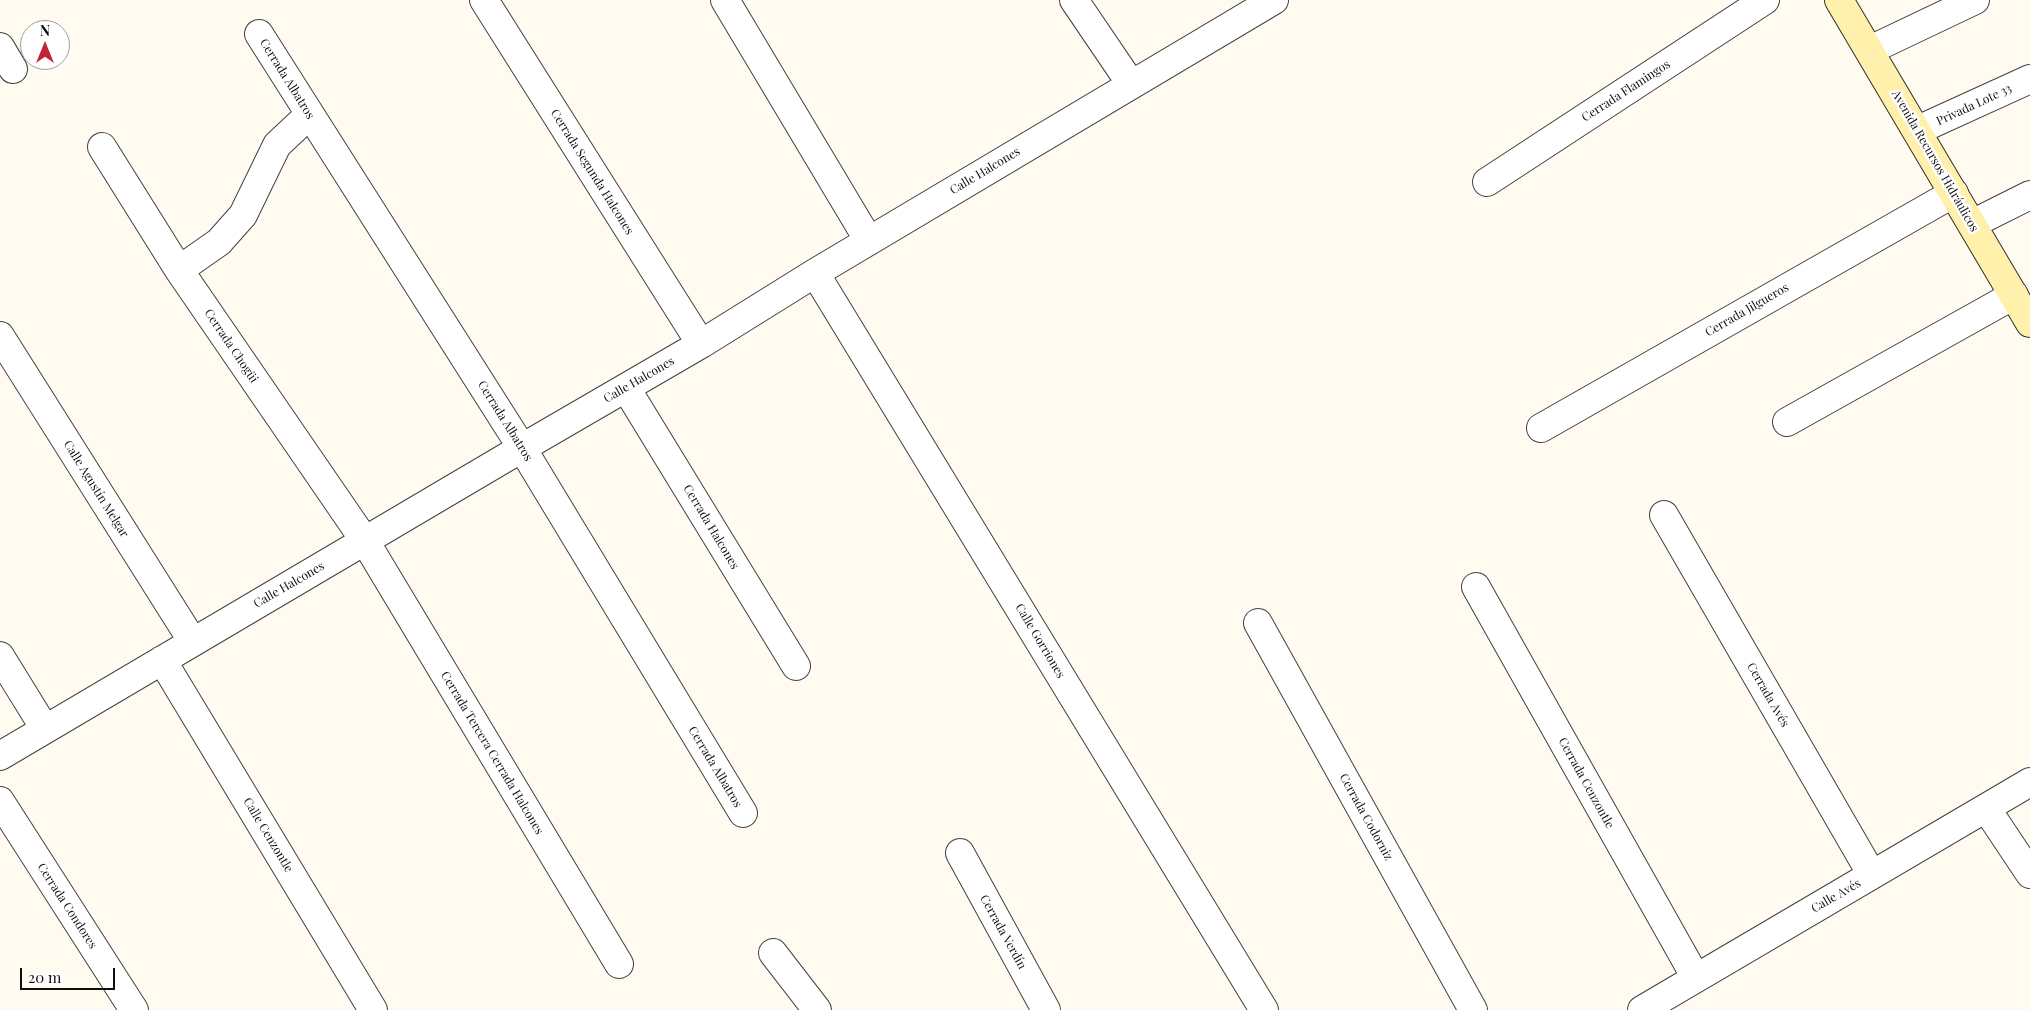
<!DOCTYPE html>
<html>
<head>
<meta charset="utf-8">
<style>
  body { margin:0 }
  #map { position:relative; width:2030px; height:1010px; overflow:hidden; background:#fffbf0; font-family:"Playfair Display",serif }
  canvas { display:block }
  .north { position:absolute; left:20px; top:20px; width:50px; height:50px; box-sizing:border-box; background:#fff; border:1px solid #9f9f9f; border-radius:50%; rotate:0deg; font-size:14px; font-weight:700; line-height:20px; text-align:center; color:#0e0e0e }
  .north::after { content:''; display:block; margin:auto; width:18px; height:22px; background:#c22335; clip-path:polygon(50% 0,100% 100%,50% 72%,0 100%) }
  .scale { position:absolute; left:20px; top:968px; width:95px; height:22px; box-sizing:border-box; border:2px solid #0e0e0e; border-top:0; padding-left:6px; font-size:15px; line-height:18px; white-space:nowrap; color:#0e0e0e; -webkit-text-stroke:4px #fff; paint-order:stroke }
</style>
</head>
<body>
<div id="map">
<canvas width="2030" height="1010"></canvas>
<div class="north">N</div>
<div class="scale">20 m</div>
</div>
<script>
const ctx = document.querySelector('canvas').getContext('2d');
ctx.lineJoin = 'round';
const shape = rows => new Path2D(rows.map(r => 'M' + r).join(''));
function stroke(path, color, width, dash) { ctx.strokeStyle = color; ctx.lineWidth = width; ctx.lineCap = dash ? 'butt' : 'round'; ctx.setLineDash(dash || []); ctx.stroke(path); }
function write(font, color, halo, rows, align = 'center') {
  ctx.font = font + ' "Playfair Display",serif'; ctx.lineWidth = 5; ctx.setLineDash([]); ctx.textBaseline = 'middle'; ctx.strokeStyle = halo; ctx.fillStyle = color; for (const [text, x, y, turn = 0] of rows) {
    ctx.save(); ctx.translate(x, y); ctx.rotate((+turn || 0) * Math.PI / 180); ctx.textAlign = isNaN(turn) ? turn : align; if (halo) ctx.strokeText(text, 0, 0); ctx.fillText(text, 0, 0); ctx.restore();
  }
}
const street = shape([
  [484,0,701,344],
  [725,0,869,241],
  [1074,0,1131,84],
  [259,34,522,448,743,813],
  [0,47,13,69],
  [1870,50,1975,0],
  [1918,130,2030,79],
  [102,147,179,270,365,541,619,964],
  [1487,182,1765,0],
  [1972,224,2030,195],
  [179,270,219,242,243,215,277,145,309,115],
  [815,273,1264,1010],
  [0,336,193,642],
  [626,388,796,666],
  [1787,422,2014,295],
  [1541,428,1954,193],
  [1664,515,1872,875],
  [1476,587,1696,978],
  [1258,623,1473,1010],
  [0,656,45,729],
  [162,660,373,1010],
  [0,756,522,448,701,344,815,273,1274,0],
  [0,801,134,1010],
  [1986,808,2030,874],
  [960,853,1046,1010],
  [773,953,817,1010],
  [1642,1010,2030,782]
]);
const secondary = shape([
  [1839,0,2030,323]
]);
const streetNames = [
  ["Cerrada Albatros",287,79,58],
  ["Cerrada Flamingos",1626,91,-33],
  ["Privada Lote 33",1974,105,-25],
  ["Avenida Recursos Hidráulicos",1935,161,60],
  ["Calle Halcones",985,171,-31],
  ["Cerrada Segunda Halcones",592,172,58],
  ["Cerrada Jilgueros",1747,310,-30],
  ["Cerrada Chogüi",231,346,56],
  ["Calle Halcones",639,380,-30],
  ["Cerrada Albatros",505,421,58],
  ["Calle Agustín Melgar",96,489,58],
  ["Cerrada Halcones",711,527,59],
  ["Calle Halcones",289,585,-30],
  ["Calle Gorriones",1040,641,59],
  ["Cerrada Avés",1768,695,60],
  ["Cerrada Tercera Cerrada Halcones",492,753,59],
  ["Cerrada Albatros",715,767,59],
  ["Cerrada Cenzontle",1586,783,61],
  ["Cerrada Codorniz",1366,817,61],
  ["Calle Cenzontle",268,835,59],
  ["Calle Avés",1836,896,-30],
  ["Cerrada Condores",67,906,57],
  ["Cerrada Verdín",1003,932,61]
];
stroke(street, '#414141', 30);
stroke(secondary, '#303030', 30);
stroke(street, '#fff', 28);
stroke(secondary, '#fff0ab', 28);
write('12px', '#0e0e0e', '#fff', streetNames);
</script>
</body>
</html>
